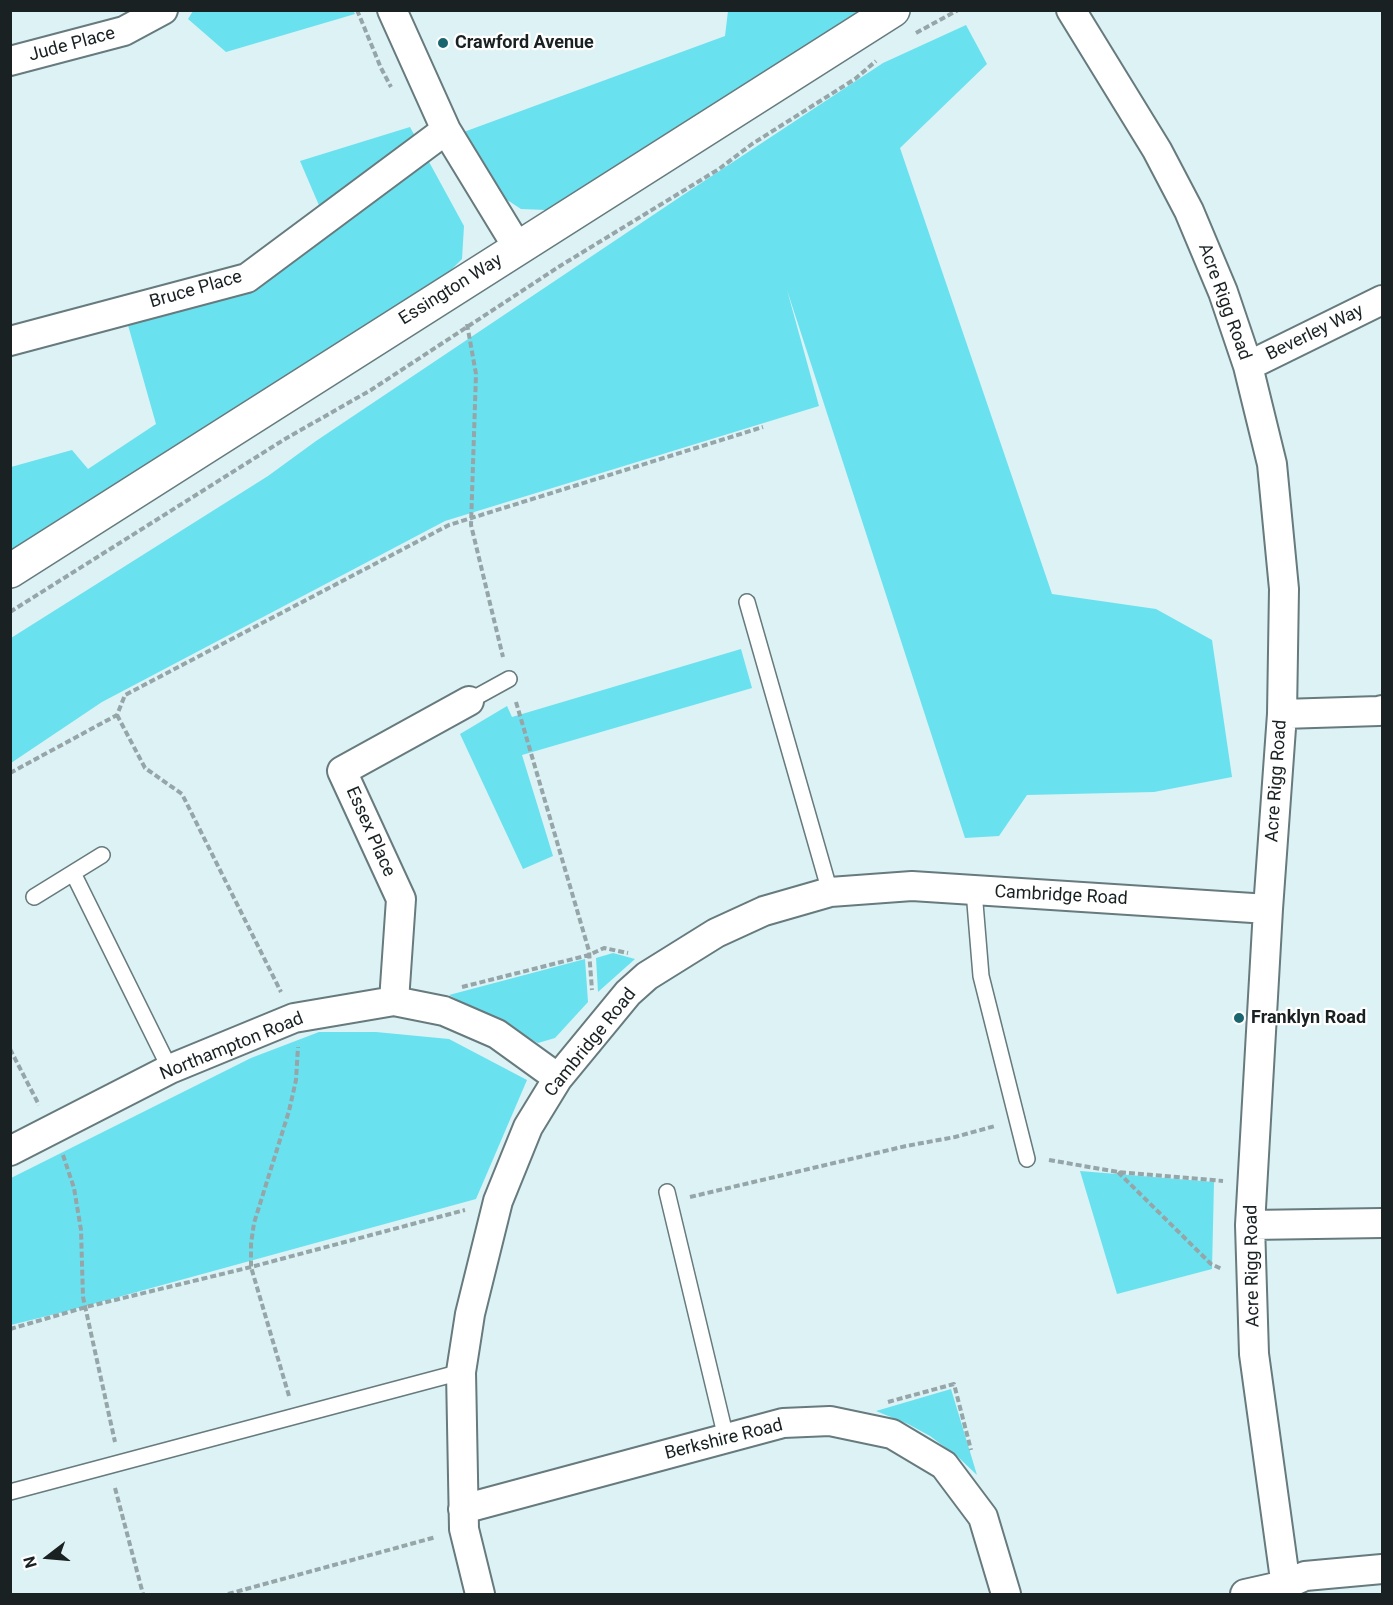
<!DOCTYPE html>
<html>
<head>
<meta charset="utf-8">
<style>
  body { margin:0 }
  #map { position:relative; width:1393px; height:1605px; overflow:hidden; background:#dcf2f5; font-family:Roboto,sans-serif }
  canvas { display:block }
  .frame { position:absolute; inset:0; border:12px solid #192122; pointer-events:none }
  .north { position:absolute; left:18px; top:1527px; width:60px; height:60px; -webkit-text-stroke:4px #fff; paint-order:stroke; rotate:254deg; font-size:16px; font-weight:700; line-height:24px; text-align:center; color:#192122 }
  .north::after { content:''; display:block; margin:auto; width:21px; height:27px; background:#192122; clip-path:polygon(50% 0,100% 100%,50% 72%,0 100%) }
</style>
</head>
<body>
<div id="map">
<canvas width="1393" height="1605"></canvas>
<div class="frame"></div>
<div class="north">N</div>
</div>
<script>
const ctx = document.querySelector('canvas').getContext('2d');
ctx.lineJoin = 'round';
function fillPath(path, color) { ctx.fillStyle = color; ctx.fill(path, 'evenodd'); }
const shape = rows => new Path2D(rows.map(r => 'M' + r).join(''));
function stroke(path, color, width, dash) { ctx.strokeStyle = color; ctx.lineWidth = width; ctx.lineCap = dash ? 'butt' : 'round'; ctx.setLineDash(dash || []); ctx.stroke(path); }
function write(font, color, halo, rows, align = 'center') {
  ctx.font = font + ' Roboto,sans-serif'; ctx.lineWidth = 4.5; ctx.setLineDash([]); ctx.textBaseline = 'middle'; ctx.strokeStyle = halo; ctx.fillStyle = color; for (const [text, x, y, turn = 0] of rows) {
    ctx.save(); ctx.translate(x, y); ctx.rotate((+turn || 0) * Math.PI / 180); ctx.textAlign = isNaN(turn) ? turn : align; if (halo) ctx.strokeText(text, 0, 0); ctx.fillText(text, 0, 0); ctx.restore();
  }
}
const green = shape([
  [193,11,353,10,355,14,226,52,188,19],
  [728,11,864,11,546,210,521,209,501,196,461,133,725,36],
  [966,25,987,64,900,148,1052,594,1156,609,1212,640,1232,777,1154,792,1027,795,999,836,965,838,787,290,819,406,445,521,102,702,11,763,11,638,268,476,316,441,680,197,883,63],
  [410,127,464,226,462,259,438,283,11,559,11,467,72,450,88,469,156,424,124,311,330,231,300,161],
  [741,649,752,688,522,755,553,856,523,869,460,734,507,706,512,717],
  [613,953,635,959,598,992,596,958],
  [585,959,588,1002,555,1038,538,1043,449,995],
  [319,1032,376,1032,449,1039,527,1080,476,1199,71,1310,11,1325,11,1178,251,1058],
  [1080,1171,1214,1182,1212,1269,1117,1294],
  [951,1389,977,1475,958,1457,930,1436,908,1424,876,1411]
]);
const path = shape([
  [357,10,381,68,391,87],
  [916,33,958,10],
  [467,324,476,374,471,525,503,657],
  [10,612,285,439,371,390,560,266,719,169,752,144,855,79,876,61],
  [516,702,589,951,592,990],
  [117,715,145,768,182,794,281,992],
  [10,773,117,715,125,695,449,525,763,427],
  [462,987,589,955,604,948,628,953],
  [10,1049,39,1105],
  [63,1155,74,1188,81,1230,83,1297,115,1442],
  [1049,1160,1118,1172,1223,1181],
  [1118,1172,1211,1264,1222,1269],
  [690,1197,906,1146,955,1137,995,1126],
  [10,1329,86,1307,251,1267,465,1210],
  [289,1396,251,1267,251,1244,254,1223,289,1111,296,1080,298,1047],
  [888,1402,954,1384,971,1450],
  [115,1488,143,1594],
  [228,1594,436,1537]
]);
const service = shape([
  [747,602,830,892],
  [469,701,509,679],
  [73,873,170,1069],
  [974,891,981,976,1027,1159],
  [34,897,102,855],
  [667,1192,726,1438],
  [10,1492,461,1372]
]);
const minor = shape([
  [392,10,446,130,518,248],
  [1071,10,1157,150,1189,211,1223,292,1248,366,1272,464,1284,589,1282,714,1268,909,1250,1225,1254,1354,1287,1594],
  [10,61,124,31,163,10],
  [10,341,247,278,446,130],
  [1248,366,1382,300],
  [1282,714,1379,711,1382,710],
  [394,1001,401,899,342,771,469,701],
  [10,1151,170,1069,294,1018,394,1001,444,1011,497,1034,558,1078],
  [1250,1225,1382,1223],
  [463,1509,783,1423,830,1421,892,1434,944,1465,983,1517,1006,1594],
  [480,1594,464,1529,461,1372,470,1314,498,1201,528,1127,558,1078,628,993,647,976,716,933,764,911,830,892,912,886,1268,909],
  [1245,1594,1285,1585,1305,1576,1382,1569]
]);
const tertiary = shape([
  [10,571,893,10]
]);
const markers = [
  [443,43,6,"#19666e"],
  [1239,1018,6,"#19666e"]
];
const poiNames = [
  ["Crawford Avenue",455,43],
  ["Franklyn Road",1251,1018]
];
const streetNames = [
  ["Jude Place",72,45,-15],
  ["Bruce Place",196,290,-16],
  ["Essington Way",451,290,-32],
  ["Acre Rigg Road",1224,302,70],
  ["Beverley Way",1315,333,-26],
  ["Acre Rigg Road",1277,781,-86],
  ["Essex Place",370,832,66],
  ["Cambridge Road",1061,896,3],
  ["Cambridge Road",591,1043,-51],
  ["Northampton Road",232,1047,-22],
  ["Acre Rigg Road",1253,1266,-91],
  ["Berkshire Road",724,1440,-14]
];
fillPath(green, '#6ae1ef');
stroke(service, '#677a7d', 18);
stroke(minor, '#677a7d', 32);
stroke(tertiary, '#677a7d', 36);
stroke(path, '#95a5a8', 4, [6, 3]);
stroke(service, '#fff', 15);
stroke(minor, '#fff', 28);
stroke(tertiary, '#fff', 33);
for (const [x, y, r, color] of markers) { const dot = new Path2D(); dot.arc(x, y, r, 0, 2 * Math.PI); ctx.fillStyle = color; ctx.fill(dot); stroke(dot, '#fff', 2); }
write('bold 18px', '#192122', '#fff', poiNames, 'left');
write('18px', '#192122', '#fff', streetNames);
</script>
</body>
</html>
